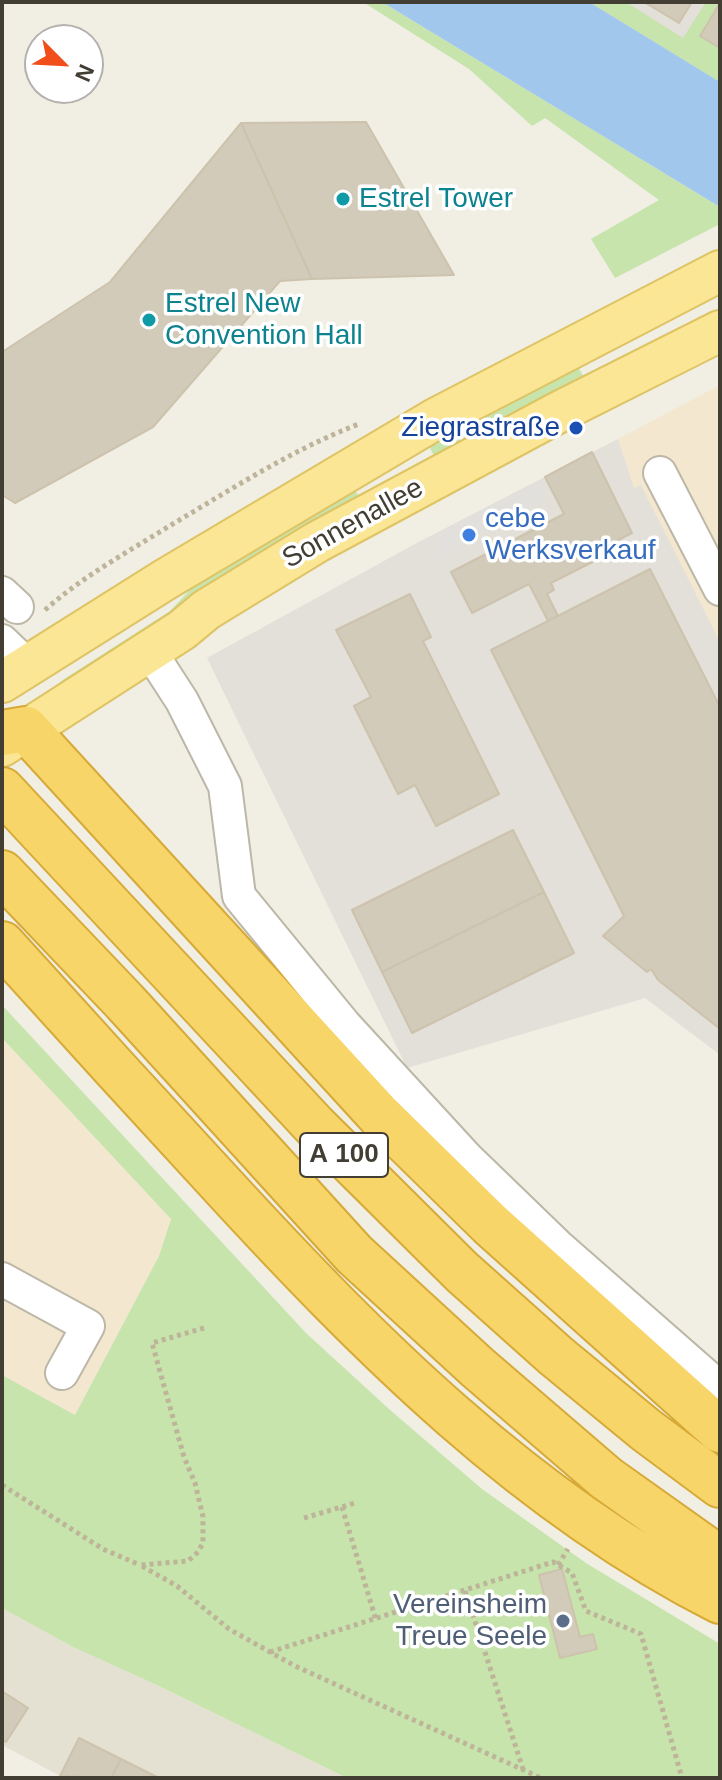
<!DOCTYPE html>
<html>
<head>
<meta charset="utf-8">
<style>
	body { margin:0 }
	#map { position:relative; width:722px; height:1780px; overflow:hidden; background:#f1eee4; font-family:Arial,sans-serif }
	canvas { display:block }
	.frame { position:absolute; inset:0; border:4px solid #433e34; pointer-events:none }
	.north { position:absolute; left:24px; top:24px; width:80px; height:80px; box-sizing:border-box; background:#fff; border:2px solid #b4b2ae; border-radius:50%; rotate:114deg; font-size:22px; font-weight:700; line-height:32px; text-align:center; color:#433e34 }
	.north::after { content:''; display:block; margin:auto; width:28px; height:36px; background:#f14e1b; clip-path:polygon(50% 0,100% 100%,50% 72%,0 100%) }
</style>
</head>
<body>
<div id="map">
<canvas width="722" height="1780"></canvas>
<div class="frame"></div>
<div class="north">N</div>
</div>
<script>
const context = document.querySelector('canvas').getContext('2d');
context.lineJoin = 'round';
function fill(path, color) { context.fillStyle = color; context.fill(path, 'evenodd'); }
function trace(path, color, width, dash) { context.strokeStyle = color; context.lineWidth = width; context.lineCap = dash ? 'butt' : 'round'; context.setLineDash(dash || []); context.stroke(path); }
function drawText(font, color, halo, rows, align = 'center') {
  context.font = font + ' Arial,sans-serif'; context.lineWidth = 7; context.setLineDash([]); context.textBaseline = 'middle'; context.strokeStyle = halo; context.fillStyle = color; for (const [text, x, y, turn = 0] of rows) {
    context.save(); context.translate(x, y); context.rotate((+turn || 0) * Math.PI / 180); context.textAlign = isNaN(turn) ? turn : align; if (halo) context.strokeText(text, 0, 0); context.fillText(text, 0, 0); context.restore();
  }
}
fill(new Path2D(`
	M 2,1608 L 73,1647 L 161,1687 L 347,1778 L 64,1778 L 2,1745 Z`), '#e5e1d2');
fill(new Path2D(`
	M 720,385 L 720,642 L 641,486 L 634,489 L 618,439 Z
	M 2,1038 L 171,1219 L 159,1256 L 75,1415 L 2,1375 Z`), '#f3e7cf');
fill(new Path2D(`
	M 589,2 L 720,2 L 720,82 L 674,54 Z
	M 618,439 L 634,488 L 641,485 L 720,642 L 720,1055 L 645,998 L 407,1068 L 207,658 L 415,544 Z`), '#e3dfd9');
fill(new Path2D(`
	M 363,2 L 382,2 L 720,207 L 720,224 L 615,278 L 591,239 L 659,200 L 545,118 L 532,126 L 469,69 Z
	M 589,2 L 626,2 L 683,38 L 706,2 L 720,2 L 700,36 L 720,48 L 720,82 Z
	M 577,365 L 585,379 L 438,455 L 433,454 L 429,446 L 430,442 Z
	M 354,490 L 358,494 L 355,498 L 215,579 L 204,587 L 184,610 L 65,688 L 61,681 L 170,611 L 200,579 Z
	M 2,1005 L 306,1333 L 389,1409 L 482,1489 L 586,1563 L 720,1644 L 720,1778 L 347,1778 L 161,1687 L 73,1647 L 2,1608 L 2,1375 L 75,1415 L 159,1256 L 171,1219 L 2,1038 Z`), '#c7e4ad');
fill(new Path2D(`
	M 544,478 L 542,501 L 437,555 L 439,533 Z`), '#e2e0dc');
fill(new Path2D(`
	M 382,2 L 589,2 L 720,82 L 720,207 Z`), '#a1c7ed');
const building = new Path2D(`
	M 644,2 L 692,2 L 679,23 Z
	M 720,3 L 720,48 L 700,36 Z
	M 366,122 L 454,275 L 312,279 L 241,123 Z
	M 241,123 L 312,279 L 280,281 L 153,427 L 15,503 L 2,495 L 2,352 L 110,282 Z
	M 592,452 L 632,533 L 610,544 L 614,551 L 551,583 L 554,590 L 547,594 L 558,616 L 548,621 L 529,584 L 472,613 L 451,572 L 564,514 L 545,477 Z
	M 650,569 L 720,707 L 720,1029 L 658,980 L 651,969 L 647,972 L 603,936 L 624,916 L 491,650 Z
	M 410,594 L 431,637 L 423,641 L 499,794 L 436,826 L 415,785 L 398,794 L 354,706 L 371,697 L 336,630 Z
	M 513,830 L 544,892 L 382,972 L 352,910 Z
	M 544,892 L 574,953 L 412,1033 L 382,972 Z
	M 562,1569 L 580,1637 L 593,1634 L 597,1649 L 560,1658 L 539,1575 Z
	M 2,1691 L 28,1708 L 6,1742 L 2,1740 Z
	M 79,1738 L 121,1759 L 111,1778 L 60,1776 Z
	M 121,1759 L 159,1778 L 111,1778 Z`);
fill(building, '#d2cbba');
trace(building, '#cdc3ad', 2);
const minor = new Path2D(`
	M 660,473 L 720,589
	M 2,593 L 17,607
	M 2,641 L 28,666
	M 149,650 L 182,701 L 225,786 L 239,896 L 344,1024 L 467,1158 L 558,1246 L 720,1388
	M 2,1279 L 88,1326 L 62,1373`);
const major = new Path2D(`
	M 2,682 L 166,579 L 437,418 L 720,271
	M 2,746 L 182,630 L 206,610 L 317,542 L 559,412 L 720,331`);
const highway = new Path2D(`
	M 2,733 L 26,729 L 379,1115 L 490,1224 L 720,1430
	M 2,790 L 314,1125 L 462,1272 L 556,1356 L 646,1430 L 720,1485
	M 2,873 L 125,1002 L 354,1254 L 477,1367 L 606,1478 L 720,1559
	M 2,944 C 75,1025 148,1105 222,1185 C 369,1345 525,1502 720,1601`);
trace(minor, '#bcb7a7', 36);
trace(major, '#dec465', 44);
trace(highway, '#d6aa38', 48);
trace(new Path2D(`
	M 45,610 C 83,576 128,552 171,525 C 232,489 293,449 359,424
	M 204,1328 L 152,1343 L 184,1457 L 195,1483 L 203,1517 L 203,1543 L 198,1552 L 188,1561 L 140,1565 L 177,1586 L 229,1629 L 295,1666 L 541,1778
	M 2,1485 L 103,1549 L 140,1565
	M 342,1507 L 376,1620
	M 304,1518 L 355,1503
	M 558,1565 L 568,1549
	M 465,1591 L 523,1769
	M 270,1652 L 553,1562 L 572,1573 L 586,1611 L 641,1634 L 682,1778`), '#bdb499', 5, [4, 4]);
trace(minor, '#fff', 32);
trace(major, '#fae694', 40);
trace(highway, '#f8d568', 44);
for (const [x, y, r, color] of [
	[343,199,8,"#0f9aa8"],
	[149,320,8,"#0f9aa8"],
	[576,428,8,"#1a4fb4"],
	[469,535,8,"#3f7fe0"],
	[563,1621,8,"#5c6f8a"]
]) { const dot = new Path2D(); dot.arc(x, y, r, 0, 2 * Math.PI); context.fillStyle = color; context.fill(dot); trace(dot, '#fff', 3); }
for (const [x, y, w] of [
	[344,1155,88]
]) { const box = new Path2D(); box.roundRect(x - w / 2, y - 22, w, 44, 6); context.fillStyle = '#fff'; context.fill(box); trace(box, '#433e34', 2); }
drawText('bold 26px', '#433e34', null, [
	["A 100",344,1155]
]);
drawText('28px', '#0d838f', '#fff', [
	["Estrel Tower",359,199],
	["Estrel New",165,304],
	["Convention Hall",165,336]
], 'left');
drawText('28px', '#164399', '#fff', [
	["Ziegrastraße",560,428]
], 'right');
drawText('28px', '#366cbe', '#fff', [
	["cebe",485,519],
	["Werksverkauf",485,551]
], 'left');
drawText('28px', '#433e34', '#fff', [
	["Sonnenallee",353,524,-29]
]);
drawText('28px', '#4e5e75', '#fff', [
	["Vereinsheim",547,1605],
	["Treue Seele",547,1637]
], 'right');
</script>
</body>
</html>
